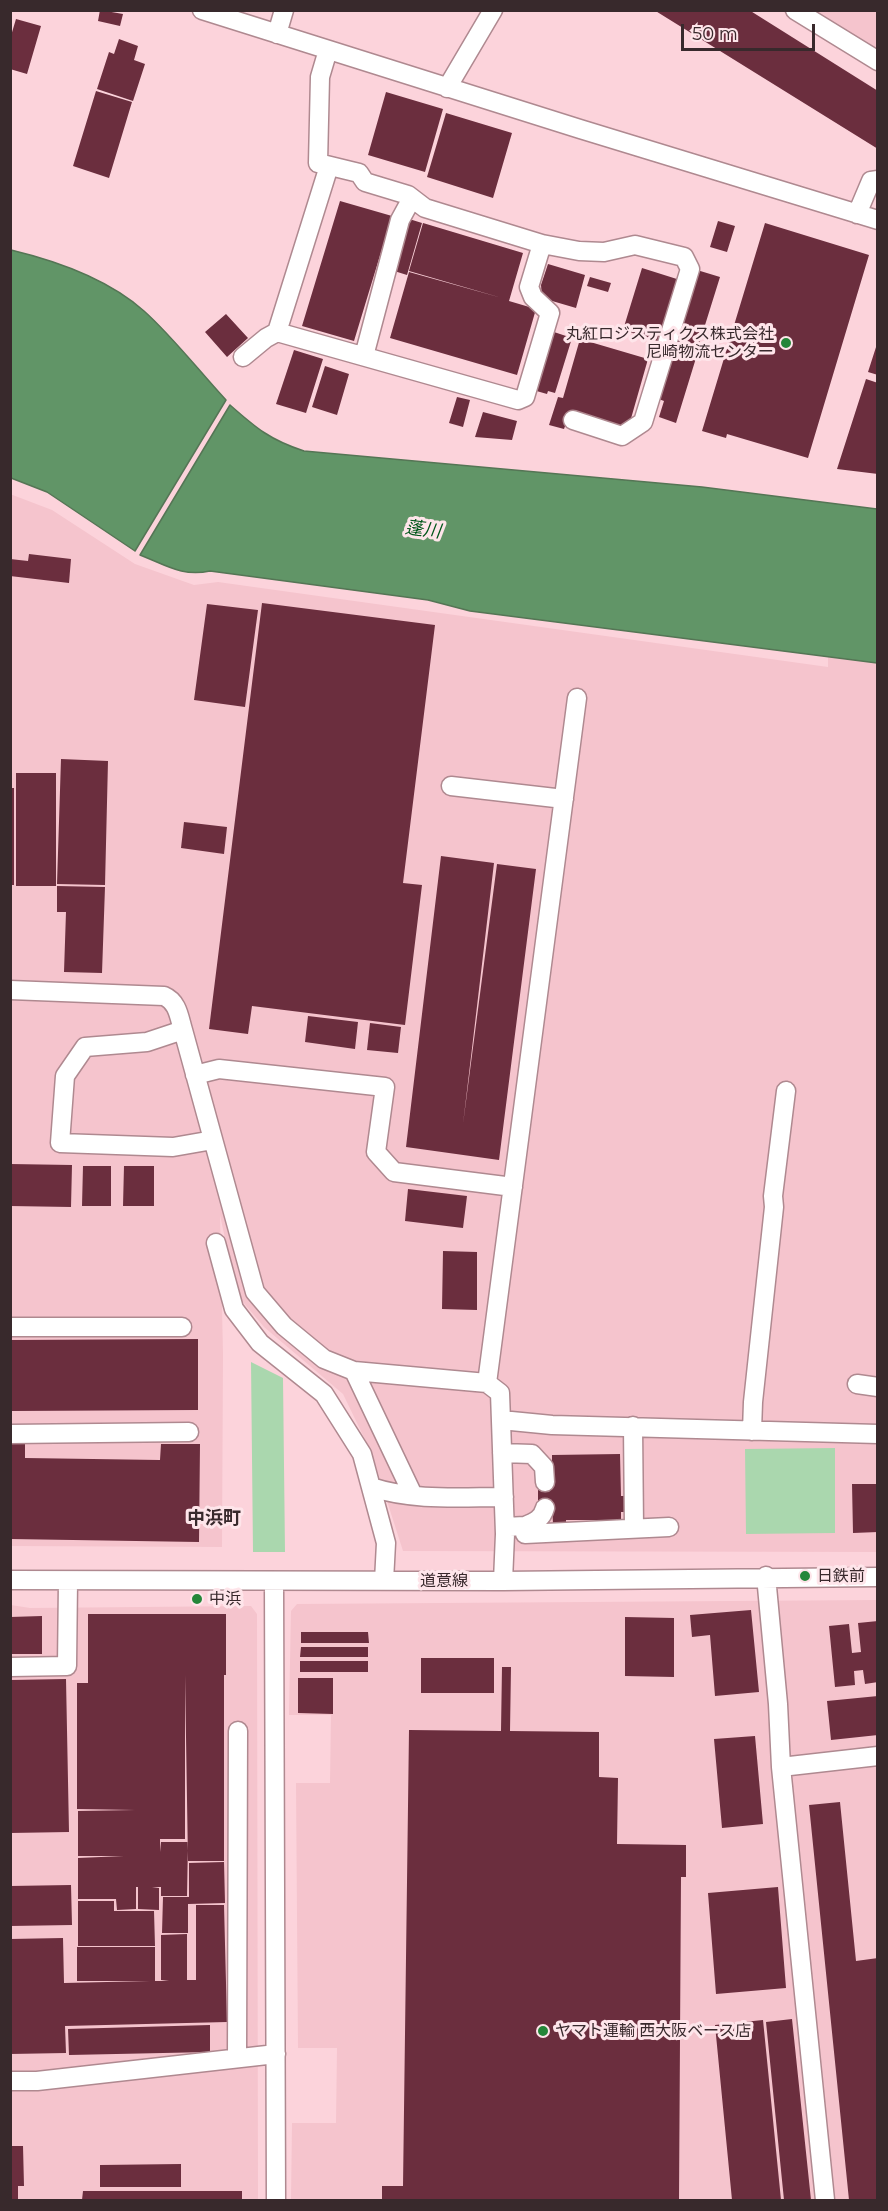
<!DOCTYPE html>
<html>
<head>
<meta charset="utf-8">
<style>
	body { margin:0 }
	#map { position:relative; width:888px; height:2211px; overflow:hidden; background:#fcd3db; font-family:Montserrat,sans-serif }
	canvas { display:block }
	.frame { position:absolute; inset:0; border:12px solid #38292c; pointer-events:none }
	.scale { position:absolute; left:681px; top:24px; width:134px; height:27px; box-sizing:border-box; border:3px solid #38292c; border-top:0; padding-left:8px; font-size:18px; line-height:21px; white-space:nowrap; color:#38292c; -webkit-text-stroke:4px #fee5ea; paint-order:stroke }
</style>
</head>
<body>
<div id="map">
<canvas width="888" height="2211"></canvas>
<div class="frame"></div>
<div class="scale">50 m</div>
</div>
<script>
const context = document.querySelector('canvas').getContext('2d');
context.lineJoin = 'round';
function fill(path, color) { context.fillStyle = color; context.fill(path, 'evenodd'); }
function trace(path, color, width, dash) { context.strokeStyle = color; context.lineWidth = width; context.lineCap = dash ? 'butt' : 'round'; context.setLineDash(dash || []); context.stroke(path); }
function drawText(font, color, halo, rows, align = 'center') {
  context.font = font + ' Montserrat,"Noto Sans JP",sans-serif'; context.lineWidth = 6; context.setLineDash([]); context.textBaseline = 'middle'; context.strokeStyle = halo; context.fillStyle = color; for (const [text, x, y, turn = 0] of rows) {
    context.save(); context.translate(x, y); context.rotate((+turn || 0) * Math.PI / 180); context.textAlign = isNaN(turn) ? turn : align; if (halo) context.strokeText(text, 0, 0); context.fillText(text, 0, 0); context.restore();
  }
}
fill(new Path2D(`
	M 815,11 L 877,11 L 877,50 Z
	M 10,494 L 52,510 L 135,564 L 194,585 L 218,582 L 828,667 L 828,657 L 877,663 L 877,1552 L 403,1551 L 372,1454 L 343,1394 L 264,1327 L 237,1295 L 220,1215 L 223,1354 L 222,1547 L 11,1546 Z
	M 877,1600 L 877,2200 L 291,2200 L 292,2123 L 336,2123 L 337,2048 L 298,2048 L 296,1783 L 330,1783 L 331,1715 L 289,1715 L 291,1611 L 297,1604 Z
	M 11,1605 L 30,1608 L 251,1606 L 257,1614 L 258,2200 L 11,2200 Z`), '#f5c4cd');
fill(new Path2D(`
	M 251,1362 L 283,1378 L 285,1552 L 253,1552 Z
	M 835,1448 L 835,1533 L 746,1534 L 745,1449 Z`), '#aad7ae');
const water = new Path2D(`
	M 11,250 C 57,261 108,279 144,311 C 172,336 200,372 226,400 L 135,551 L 47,492 L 11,478 Z
	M 230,405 C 256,428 270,440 304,451 L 702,487 L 877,509 L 877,663 L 470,611 L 428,600 L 210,571 C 182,577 166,565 140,555 Z`);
fill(water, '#619567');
trace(water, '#557555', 1.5);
fill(new Path2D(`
	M 100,10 L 123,14 L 120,26 L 98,21 Z
	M 654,10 L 749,10 L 878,91 L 878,149 Z
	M 16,19 L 41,26 L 27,74 L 10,69 L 10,39 Z
	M 119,39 L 138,46 L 134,60 L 145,64 L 133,101 L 97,89 L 109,52 L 114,54 Z
	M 96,91 L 132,102 L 109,178 L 73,166 Z
	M 386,92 L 443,109 L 425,172 L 368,155 Z
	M 446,113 L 512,133 L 493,198 L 427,177 Z
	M 340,201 L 392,216 L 354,341 L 302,326 Z
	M 406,218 L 422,223 L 407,275 L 391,270 Z
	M 718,221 L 735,226 L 727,252 L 710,247 Z
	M 423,223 L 523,253 L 509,301 L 536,309 L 517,375 L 390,338 L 409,272 L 502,298 L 409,271 Z
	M 765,223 L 869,255 L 808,458 L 727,434 L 726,438 L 702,431 Z
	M 548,264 L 585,275 L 576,308 L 542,298 L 541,285 Z
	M 642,268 L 680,280 L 661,342 L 623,330 Z
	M 697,270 L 720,277 L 696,354 L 673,347 Z
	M 590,277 L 611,283 L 608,292 L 587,286 Z
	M 226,314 L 248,338 L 227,357 L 205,332 Z
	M 551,331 L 572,338 L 555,393 L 548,391 L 547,394 L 533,390 Z
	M 580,339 L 648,359 L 628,429 L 570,412 L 564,429 L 549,425 L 558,397 L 563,398 Z
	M 877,344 L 878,344 L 878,375 L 868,372 Z
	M 294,350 L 323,359 L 306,413 L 276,404 Z
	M 670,350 L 696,358 L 676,423 L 659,417 L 664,401 L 656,398 Z
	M 325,366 L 349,374 L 337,415 L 312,407 Z
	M 866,379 L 878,383 L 878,474 L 837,469 Z
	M 457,397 L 470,400 L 463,427 L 449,423 Z
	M 483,412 L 517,421 L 512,440 L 475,437 Z
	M 29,554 L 71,559 L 69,583 L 10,576 L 10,559 L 28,561 Z
	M 262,603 L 435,625 L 403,883 L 422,885 L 405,1025 L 252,1006 L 248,1034 L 209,1029 Z
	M 207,604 L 258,610 L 245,707 L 194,700 Z
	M 61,759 L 108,761 L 105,885 L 57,884 Z
	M 16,773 L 56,773 L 56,886 L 16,886 Z
	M 10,788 L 14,788 L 14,885 L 10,885 Z
	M 184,822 L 227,827 L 224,854 L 181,848 Z
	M 441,856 L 494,863 L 463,1124 L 497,864 L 536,869 L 499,1160 L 406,1147 Z
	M 57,886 L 105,887 L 102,973 L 64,972 L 66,912 L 57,912 Z
	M 308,1016 L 358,1022 L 355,1049 L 305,1042 Z
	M 370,1023 L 401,1027 L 398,1053 L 367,1050 Z
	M 10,1164 L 72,1165 L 71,1207 L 10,1206 Z
	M 83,1166 L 111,1166 L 111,1206 L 82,1206 Z
	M 124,1166 L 154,1166 L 154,1206 L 123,1206 Z
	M 408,1189 L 467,1196 L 463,1228 L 405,1221 Z
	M 443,1251 L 477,1252 L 477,1310 L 442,1309 Z
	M 198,1339 L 198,1410 L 12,1411 L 11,1340 Z
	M 10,1441 L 25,1441 L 25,1458 L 160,1460 L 161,1444 L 200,1444 L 199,1542 L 10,1539 Z
	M 620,1454 L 621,1496 L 629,1496 L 629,1512 L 621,1512 L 621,1520 L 566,1520 L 566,1524 L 553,1524 L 552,1504 L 538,1504 L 538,1486 L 552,1485 L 552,1455 Z
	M 852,1484 L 878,1484 L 878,1532 L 853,1533 Z
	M 751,1610 L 759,1692 L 715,1696 L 710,1635 L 692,1637 L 690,1615 Z
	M 88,1614 L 226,1614 L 226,1675 L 224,1675 L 224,1861 L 188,1861 L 185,1675 L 185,1839 L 160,1839 L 160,1852 L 161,1842 L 188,1842 L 187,1896 L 161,1896 L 161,1887 L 152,1887 L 159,1888 L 159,1910 L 138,1909 L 138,1887 L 136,1887 L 136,1909 L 117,1910 L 116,1899 L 78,1899 L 78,1858 L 124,1856 L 78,1856 L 78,1811 L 135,1810 L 77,1809 L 77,1683 L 88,1683 Z
	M 42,1616 L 42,1654 L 10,1654 L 10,1617 Z
	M 625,1617 L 674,1618 L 674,1677 L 625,1676 Z
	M 878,1621 L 878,1682 L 865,1684 L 863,1670 L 854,1671 L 855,1685 L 835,1687 L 829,1626 L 849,1624 L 852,1653 L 861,1652 L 858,1623 Z
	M 301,1632 L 368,1632 L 369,1643 L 301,1643 Z
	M 301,1647 L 368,1647 L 368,1657 L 300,1657 Z
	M 421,1658 L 494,1658 L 494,1693 L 421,1693 Z
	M 300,1661 L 368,1661 L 368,1672 L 300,1672 Z
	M 502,1667 L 511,1667 L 510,1731 L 599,1732 L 599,1777 L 618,1778 L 617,1844 L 686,1845 L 686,1877 L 681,1877 L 679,2200 L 382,2200 L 382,2186 L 403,2186 L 409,1730 L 501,1731 Z
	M 298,1678 L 333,1678 L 333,1714 L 298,1713 Z
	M 66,1679 L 69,1832 L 10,1833 L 10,1680 Z
	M 878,1696 L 878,1735 L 831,1740 L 827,1701 Z
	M 755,1736 L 763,1824 L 722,1828 L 714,1739 Z
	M 840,1802 L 856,1961 L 878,1958 L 878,2200 L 849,2200 L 809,1805 Z
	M 224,1862 L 225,1903 L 188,1904 L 188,1933 L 162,1933 L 163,1897 L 189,1897 L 189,1863 Z
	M 71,1885 L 72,1925 L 10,1926 L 10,1886 Z
	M 778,1887 L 786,1988 L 716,1994 L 708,1893 Z
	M 78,1901 L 114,1901 L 114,1911 L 154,1911 L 155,1946 L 78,1946 Z
	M 196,1905 L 224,1905 L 227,2022 L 65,2026 L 66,2053 L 10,2054 L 10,1939 L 63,1938 L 64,1983 L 150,1981 L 77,1981 L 77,1947 L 155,1947 L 155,1981 L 169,1981 L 161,1980 L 161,1935 L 187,1934 L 187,1980 L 196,1980 Z
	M 792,2019 L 811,2200 L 784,2200 L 766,2022 Z
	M 763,2020 L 781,2200 L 732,2200 L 715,2025 Z
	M 210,2025 L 210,2052 L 69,2055 L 68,2029 Z
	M 10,2146 L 23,2146 L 24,2186 L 18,2186 L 18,2200 L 10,2200 Z
	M 181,2164 L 181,2187 L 100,2187 L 100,2165 Z
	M 83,2191 L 242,2191 L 242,2200 L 82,2200 Z`), '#6b2e3e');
const minor = new Path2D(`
	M 202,10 L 580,129 L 878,220
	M 795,10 L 878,61
	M 277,34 L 284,10
	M 328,50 L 320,77 L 318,163 L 359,173 L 365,182 L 408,195 L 425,208 L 542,244 L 579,251 L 604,252 L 635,245 L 684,257 L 690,269 L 643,422 L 622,436 L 573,420
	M 447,88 L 493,10
	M 857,214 L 871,181 L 878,180
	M 277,332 L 518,400 L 525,397 L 550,313 L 533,297 L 529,287 L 542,244
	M 364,356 L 400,220 L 412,198
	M 243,357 L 266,338 L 277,332 L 329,166
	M 451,786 L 564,799
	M 10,990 L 164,996 C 178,1002 179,1017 183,1030 L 255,1292 L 284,1326 L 324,1359 L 354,1371 L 487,1383 L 500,1393 L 505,1534 L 503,1581
	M 183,1030 L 147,1042 L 85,1047 L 65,1076 L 60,1143 L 173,1147 L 213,1140
	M 195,1075 L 219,1069 L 385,1087 L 376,1152 L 394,1172 L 513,1187
	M 216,1243 L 234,1309 L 260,1343 L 324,1394 L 362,1454 L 386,1543 L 384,1581
	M 10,1327 L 182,1327
	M 354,1371 L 413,1495
	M 487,1383 L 577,698
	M 857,1384 L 878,1387
	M 501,1420 L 552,1425 L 878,1434
	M 633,1426 L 634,1528
	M 752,1431 L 753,1402 L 774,1207 L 773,1196 L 786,1091
	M 10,1434 L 189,1432
	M 502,1453 L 532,1454 L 544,1467 L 545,1482
	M 371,1487 C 413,1501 460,1497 504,1497
	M 525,1526 C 535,1522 542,1519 545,1508
	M 505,1527 L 525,1526 L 525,1534 L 669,1527
	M 766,1576 L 778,1704 L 781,1767 L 825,2200
	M 10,1580 L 503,1581 L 878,1577
	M 274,1581 L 276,2200
	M 10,1667 L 67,1666 L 68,1581
	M 781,1767 L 878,1756
	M 237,2058 L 238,1731
	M 10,2081 L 37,2081 L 276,2054`);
trace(minor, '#af8990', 21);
trace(minor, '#fff', 18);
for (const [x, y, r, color] of [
	[786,343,6,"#248639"],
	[805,1576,6,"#248639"],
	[197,1599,6,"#248639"],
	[543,2031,6,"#248639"]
]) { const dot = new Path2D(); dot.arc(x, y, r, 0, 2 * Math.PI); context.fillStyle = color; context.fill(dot); trace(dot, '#fee5ea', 2); }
drawText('16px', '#38292c', '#fee5ea', [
	["丸紅ロジスティクス株式会社",774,334,"right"],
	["尼崎物流センター",774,352,"right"],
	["日鉄前",817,1576],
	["中浜",209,1599],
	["ヤマト運輸 西大阪ベース店",555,2031]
], 'left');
drawText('16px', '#38292c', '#fee5ea', [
	["道意線",444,1581]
]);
drawText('italic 18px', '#00561a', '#fee5ea', [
	["蓬川",423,530,7]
]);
drawText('bold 18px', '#38292c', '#fee5ea', [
	["中浜町",214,1519]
]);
</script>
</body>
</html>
